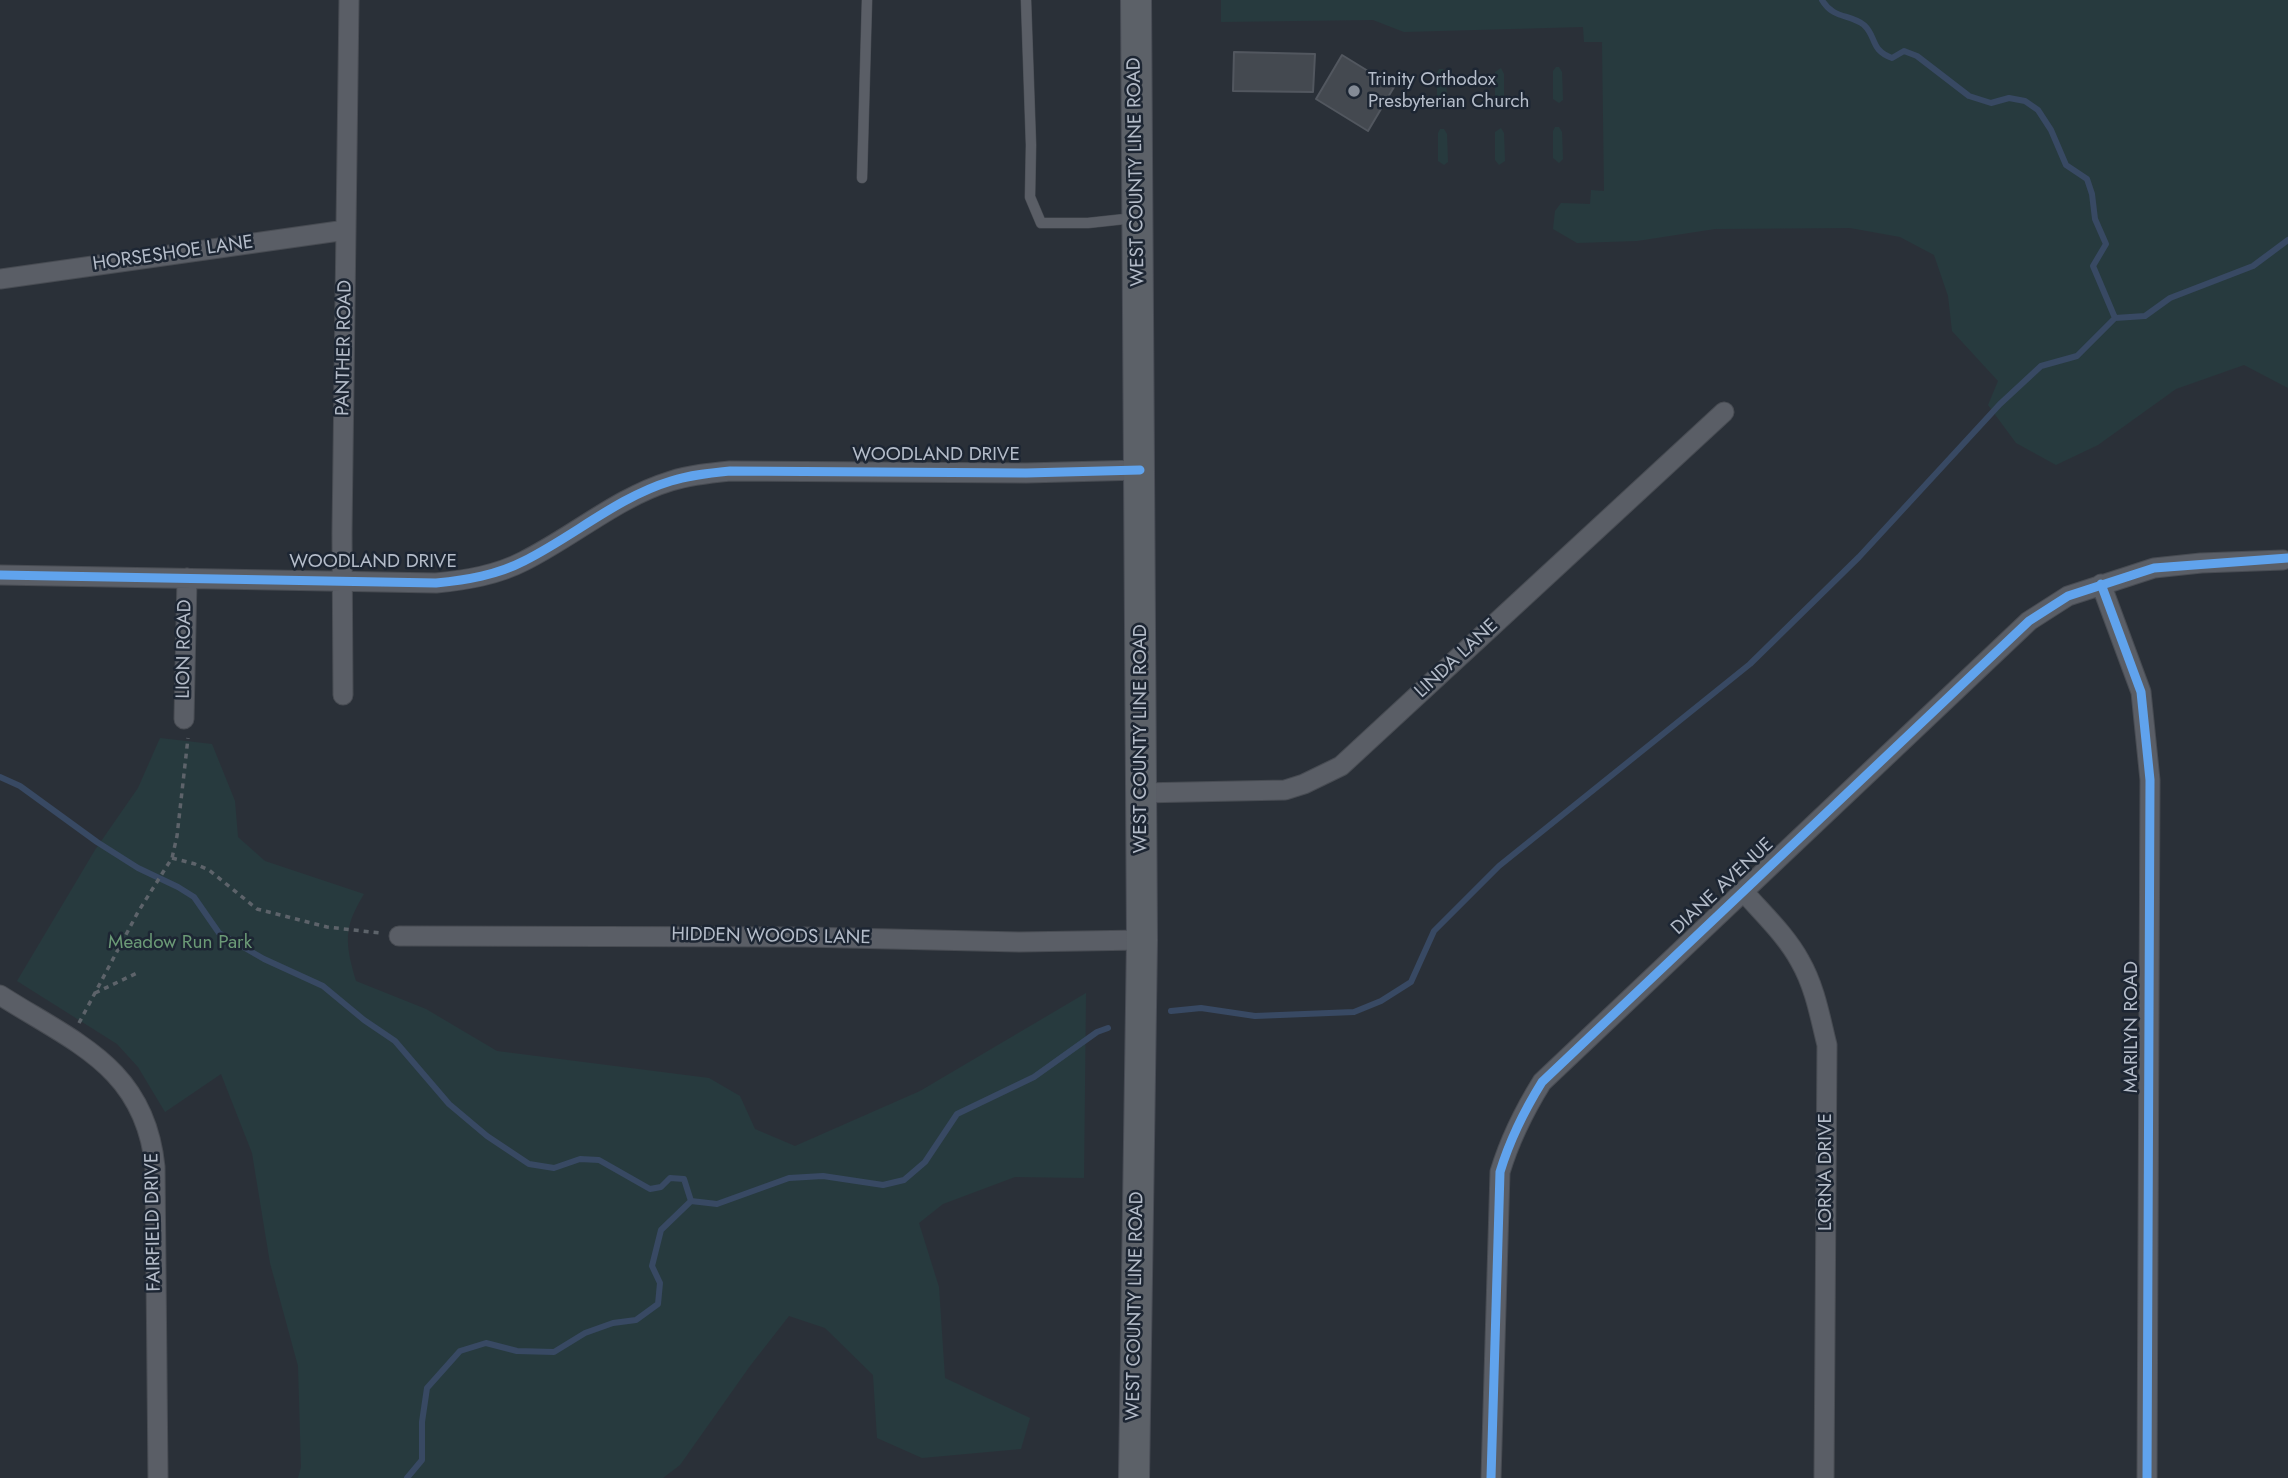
<!DOCTYPE html>
<html>
<head>
<meta charset="utf-8">
<style>
	body { margin:0 }
	canvas { display:block; background:#2a3038 }
</style>
</head>
<body>
<canvas width="2288" height="1478"></canvas>
<script>
const context = document.querySelector('canvas').getContext('2d');
context.lineJoin = 'round';
function fill(path, color) { context.fillStyle = color; context.fill(path, 'evenodd'); }
function trace(path, color, width, dash) { context.strokeStyle = color; context.lineWidth = width; context.lineCap = dash ? 'butt' : 'round'; context.setLineDash(dash || []); context.stroke(path); }
function drawText(font, color, halo, rows, align = 'center') {
  context.font = font + ' Jost,sans-serif'; context.lineWidth = 5; context.setLineDash([]); context.textBaseline = 'middle'; context.strokeStyle = halo; context.fillStyle = color; for (const [text, x, y, turn = 0] of rows) {
    context.save(); context.translate(x, y); context.rotate((+turn || 0) * Math.PI / 180); context.textAlign = isNaN(turn) ? turn : align; if (halo) context.strokeText(text, 0, 0); context.fillText(text, 0, 0); context.restore();
  }
}
fill(new Path2D(`
	M 1221,0 L 2288,0 L 2288,388 L 2244,365 L 2176,389 L 2098,445 L 2056,465 L 2016,443 L 1988,405 L 1998,381 L 1952,331 L 1948,296 L 1934,255 L 1900,237 L 1850,228 L 1715,229 L 1637,241 L 1577,243 L 1553,229 L 1555,211 L 1561,203 L 1590,204 L 1591,190 L 1604,191 L 1602,42 L 1584,42 L 1583,27 L 1404,32 L 1373,20 L 1221,22 Z
	M 1556,67 L 1559,67 L 1562,72 L 1563,100 L 1559,103 L 1553,99 L 1553,71 Z
	M 1501,68 L 1504,74 L 1504,101 L 1498,105 L 1495,100 L 1495,72 Z
	M 1439,69 L 1443,69 L 1446,74 L 1447,102 L 1443,105 L 1437,101 L 1437,73 Z
	M 1555,127 L 1559,127 L 1562,132 L 1563,159 L 1559,163 L 1553,158 L 1553,131 Z
	M 1501,128 L 1504,133 L 1505,161 L 1499,165 L 1495,160 L 1495,132 Z
	M 1440,129 L 1444,129 L 1447,134 L 1448,162 L 1444,165 L 1438,161 L 1438,133 Z
	M 160,738 L 212,744 L 235,801 L 238,837 L 265,861 L 364,894 C 343,928 345,943 356,981 L 426,1009 L 497,1051 L 709,1078 L 740,1096 L 755,1129 L 795,1146 L 920,1091 L 1086,993 L 1084,1178 L 1015,1177 L 943,1204 L 919,1223 L 939,1287 L 945,1378 L 1030,1418 L 1021,1449 L 922,1458 L 877,1438 L 873,1375 L 825,1328 L 789,1316 L 750,1366 L 680,1465 L 663,1478 L 298,1478 L 301,1467 L 298,1366 L 270,1263 L 252,1153 L 221,1074 L 165,1112 L 138,1067 L 117,1044 L 17,981 L 95,850 L 138,788 Z`), '#273a3e');
trace(new Path2D(`
	M 1822,0 C 1833,19 1850,14 1864,25 C 1877,37 1870,50 1892,58 L 1904,51 L 1917,56 L 1969,96 L 1991,103 L 2009,98 L 2025,101 L 2038,110 L 2051,130 L 2066,165 L 2087,179 L 2092,194 L 2095,219 L 2106,244 L 2093,266 L 2115,318
	M 0,777 L 20,786 L 97,842 L 138,868 L 178,887 L 194,897 L 219,933 L 264,959 L 323,986 L 364,1020 L 395,1041 L 449,1104 L 487,1136 L 529,1164 L 554,1168 L 580,1159 L 599,1160 L 650,1189 L 661,1187 L 670,1178 L 684,1179 L 691,1201
	M 1171,1011 L 1201,1008 L 1255,1016 L 1354,1012 L 1381,1001 L 1411,982 L 1434,931 L 1499,866 L 1750,664 L 1859,557 L 2000,404 L 2041,366 L 2077,356 L 2115,318 L 2145,316 L 2170,298 L 2253,266 L 2288,240
	M 407,1478 L 422,1460 L 422,1422 L 427,1388 L 460,1351 L 486,1343 L 517,1351 L 554,1352 L 585,1333 L 613,1323 L 636,1320 L 658,1304 L 660,1283 L 652,1266 L 661,1230 L 691,1201 L 717,1204 L 789,1178 L 823,1176 L 883,1185 L 904,1180 L 925,1162 L 957,1114 L 1034,1077 L 1097,1032 L 1108,1028`), '#384963', 6);
const building = new Path2D(`
	M 1234,52 L 1315,54 L 1313,92 L 1233,91 Z
	M 1342,55 L 1394,87 L 1368,131 L 1316,99 Z`);
fill(building, '#444950');
trace(building, '#52575f', 2);
const service = new Path2D(`
	M 1026,0 L 1031,145 L 1030,197 L 1041,223 L 1088,223 L 1134,218
	M 862,178 L 867,0`);
const minor = new Path2D(`
	M 0,279 L 346,230
	M 0,575 L 436,583 C 467,580 497,575 524,561 C 574,536 618,497 671,481 C 690,475 710,473 730,471 L 1026,473 L 1140,470
	M 2101,584 L 2141,692 L 2150,780 L 2147,1478
	M 343,695 L 342,533 L 349,0
	M 184,719 L 187,578
	M 1140,793 L 1285,790 L 1304,784 L 1341,766 L 1724,412
	M 1744,892 C 1763,914 1786,935 1800,961 C 1815,987 1820,1017 1827,1045 L 1824,1478
	M 399,936 L 805,937 L 1019,942 L 1142,940
	M 0,995 C 75,1043 145,1067 155,1167 L 158,1478
	M 1491,1478 L 1500,1172 C 1510,1139 1524,1111 1542,1082 L 2029,621 L 2068,596 L 2154,568 L 2201,563 L 2283,560`);
const primary = new Path2D(`
	M 1134,1478 L 1142,940 L 1136,0`);
trace(service, '#484c53', 11);
trace(minor, '#484c53', 21);
trace(primary, '#484c55', 32);
trace(new Path2D(`
	M 172,858 L 195,864 L 209,870 L 257,909 L 327,927 L 380,933
	M 95,993 L 137,973
	M 79,1023 L 138,912 L 172,858 L 177,836 L 188,738`), '#5d636a', 3.5, [5, 5]);
trace(service, '#5a5e66', 10);
trace(minor, '#5a5e66', 19);
trace(primary, '#5c6168', 30);
trace(new Path2D(`
	M 0,575 L 436,583 C 467,580 497,575 524,561 C 574,536 618,497 671,481 C 690,475 710,473 730,471 L 1026,473 L 1140,470
	M 2101,584 L 2141,692 L 2150,780 L 2147,1478
	M 1491,1478 L 1500,1172 C 1510,1139 1524,1111 1542,1082 L 2029,621 L 2068,596 L 2154,568 L 2288,558`), '#60a3ed', 9);
for (const [x, y, r, color] of [
	[1354,91,7,"#848b96"]
]) { const dot = new Path2D(); dot.arc(x, y, r, 0, 2 * Math.PI); context.fillStyle = color; context.fill(dot); trace(dot, '#1d2633', 2.5); }
drawText('19px', '#b4bcc9', '#1d2633', [
	["Trinity Orthodox",1368,80],
	["Presbyterian Church",1368,102]
], 'left');
drawText('19px', '#b4bcc9', '#1d2633', [
	["WEST COUNTY LINE ROAD",1137,172,-91],
	["HORSESHOE LANE",173,254,-8],
	["PANTHER ROAD",345,348,-89],
	["WOODLAND DRIVE",936,455],
	["WOODLAND DRIVE",373,562],
	["LION ROAD",185,649,-89],
	["LINDA LANE",1457,659,-43],
	["WEST COUNTY LINE ROAD",1141,739,-90],
	["DIANE AVENUE",1723,887,-43],
	["HIDDEN WOODS LANE",771,937,1],
	["MARILYN ROAD",2132,1027,-90],
	["LORNA DRIVE",1826,1172,-90],
	["FAIRFIELD DRIVE",154,1222,-91],
	["WEST COUNTY LINE ROAD",1136,1306,-89]
]);
drawText('19px', '#6b9a76', '#1d2633', [
	["Meadow Run Park",180,943]
]);
</script>
</body>
</html>
